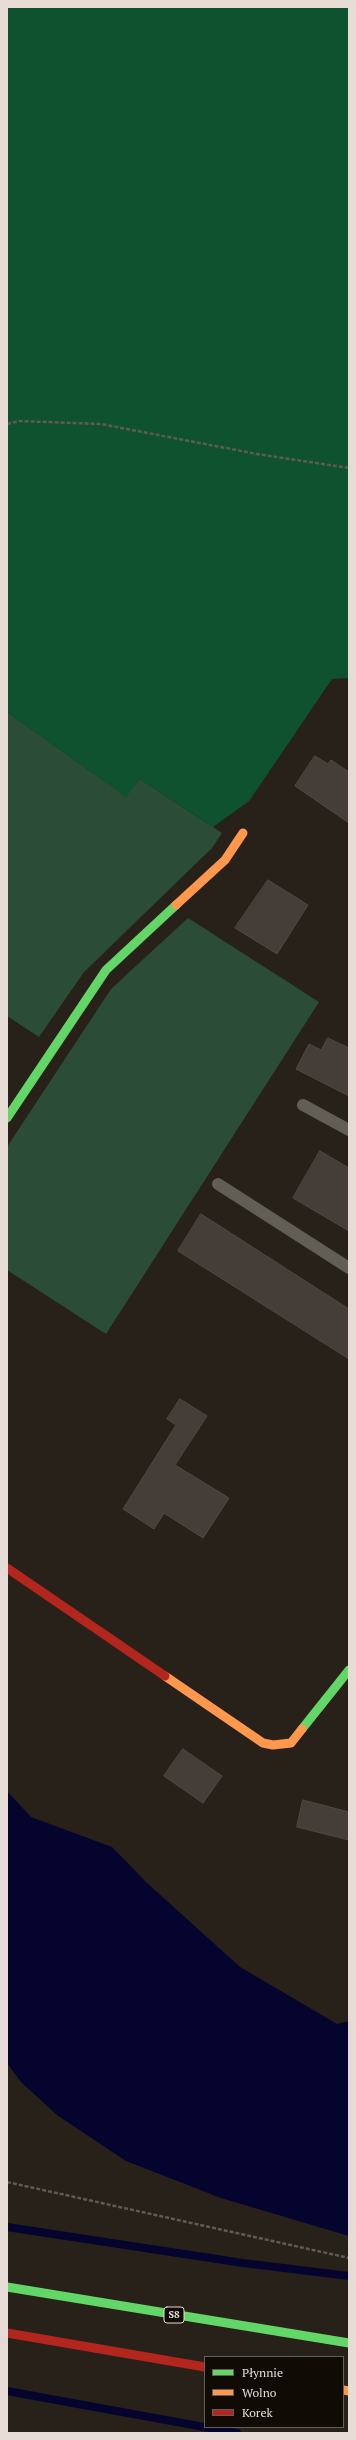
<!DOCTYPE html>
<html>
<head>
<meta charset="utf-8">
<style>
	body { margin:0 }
	#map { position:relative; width:356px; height:2440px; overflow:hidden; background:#28211a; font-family:"PT Serif",serif }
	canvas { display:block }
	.frame { position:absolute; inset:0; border:8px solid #e6dcd5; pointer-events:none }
	.legend { position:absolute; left:204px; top:2356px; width:140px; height:72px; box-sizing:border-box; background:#110b06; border:1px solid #665f59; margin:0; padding:5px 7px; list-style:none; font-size:12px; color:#e6dcd5 }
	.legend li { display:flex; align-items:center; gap:8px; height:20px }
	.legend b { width:20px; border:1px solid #665f59 }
</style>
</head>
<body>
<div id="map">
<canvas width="356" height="2440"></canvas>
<div class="frame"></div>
<ul class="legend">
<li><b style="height:5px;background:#63d668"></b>Płynnie</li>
<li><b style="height:5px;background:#ff974d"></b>Wolno</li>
<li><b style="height:5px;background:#b3261e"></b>Korek</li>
</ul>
</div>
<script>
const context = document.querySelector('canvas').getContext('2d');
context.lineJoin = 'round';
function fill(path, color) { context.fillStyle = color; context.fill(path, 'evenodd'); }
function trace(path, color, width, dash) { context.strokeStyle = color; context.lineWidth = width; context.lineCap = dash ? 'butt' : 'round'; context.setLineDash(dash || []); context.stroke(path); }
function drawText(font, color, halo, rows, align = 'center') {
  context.font = font + ' "PT Serif",serif'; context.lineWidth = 3.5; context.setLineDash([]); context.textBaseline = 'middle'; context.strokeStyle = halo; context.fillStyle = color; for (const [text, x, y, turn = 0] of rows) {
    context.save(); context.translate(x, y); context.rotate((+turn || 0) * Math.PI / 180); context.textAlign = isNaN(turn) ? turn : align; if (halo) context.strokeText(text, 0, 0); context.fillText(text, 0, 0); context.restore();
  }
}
fill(new Path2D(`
	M 7,712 L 125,796 L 140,779 L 222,833 L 212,848 L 84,972 L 39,1037 L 7,1016 Z
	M 188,918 L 319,1002 L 106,1334 L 7,1270 L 7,1147 L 111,989 Z`), '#2b4d37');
fill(new Path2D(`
	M 7,7 L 349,7 L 349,678 L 332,679 L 249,801 L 213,827 L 140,779 L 126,797 L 7,712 Z`), '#0f5230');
fill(new Path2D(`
	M 7,1791 L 31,1817 L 112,1847 L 146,1882 L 240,1967 L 337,2024 L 349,2021 L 349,2236 L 221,2198 L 126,2161 L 57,2115 L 21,2082 L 7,2063 Z`), '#04042e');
trace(new Path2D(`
	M 7,2227 L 243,2263 L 349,2276
	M 7,2391 L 237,2433`), '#04042e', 8);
const building = new Path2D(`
	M 315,756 L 328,764 L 331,760 L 349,772 L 349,823 L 295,786 Z
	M 268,880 L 308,905 L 277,954 L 235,928 Z
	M 328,1038 L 349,1048 L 349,1096 L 296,1069 L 309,1044 L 321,1050 Z
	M 320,1151 L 349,1168 L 349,1231 L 293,1198 Z
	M 201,1214 L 349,1309 L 349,1359 L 178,1251 Z
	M 180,1399 L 207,1416 L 175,1465 L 229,1498 L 203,1538 L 164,1513 L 154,1529 L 123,1509 L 176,1425 L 167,1419 Z
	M 183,1749 L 222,1776 L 203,1803 L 164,1776 Z
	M 303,1800 L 349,1812 L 349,1840 L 297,1827 Z`);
fill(building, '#443d38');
trace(building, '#4f4844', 1);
trace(new Path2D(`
	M 7,424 L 19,421 L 101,424 L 257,454 L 349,468
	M 7,2182 L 349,2258`), '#5f5a53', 2.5, [4, 2]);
trace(new Path2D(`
	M 303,1105 L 349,1130
	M 218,1184 L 349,1268`), '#625d55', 12);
trace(new Path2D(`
	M 7,1118 L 106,970 L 176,905
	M 302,1729 L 349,1670
	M 7,2287 L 349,2343`), '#63d668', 9);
trace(new Path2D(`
	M 176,905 L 225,860 L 243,833
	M 165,1676 L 263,1743 L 273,1745 L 291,1743 L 302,1729
	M 343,2390 L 349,2391`), '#ff974d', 9);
trace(new Path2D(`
	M 7,1568 L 165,1676
	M 7,2333 L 205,2367`), '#b3261e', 9);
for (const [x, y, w] of [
	[174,2315,20]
]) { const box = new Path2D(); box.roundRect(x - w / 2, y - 8, w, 16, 3); context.fillStyle = '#110b06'; context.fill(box); trace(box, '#e6dcd5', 1); }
drawText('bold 10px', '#e6dcd5', null, [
	["S8",174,2315]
]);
</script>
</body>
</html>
